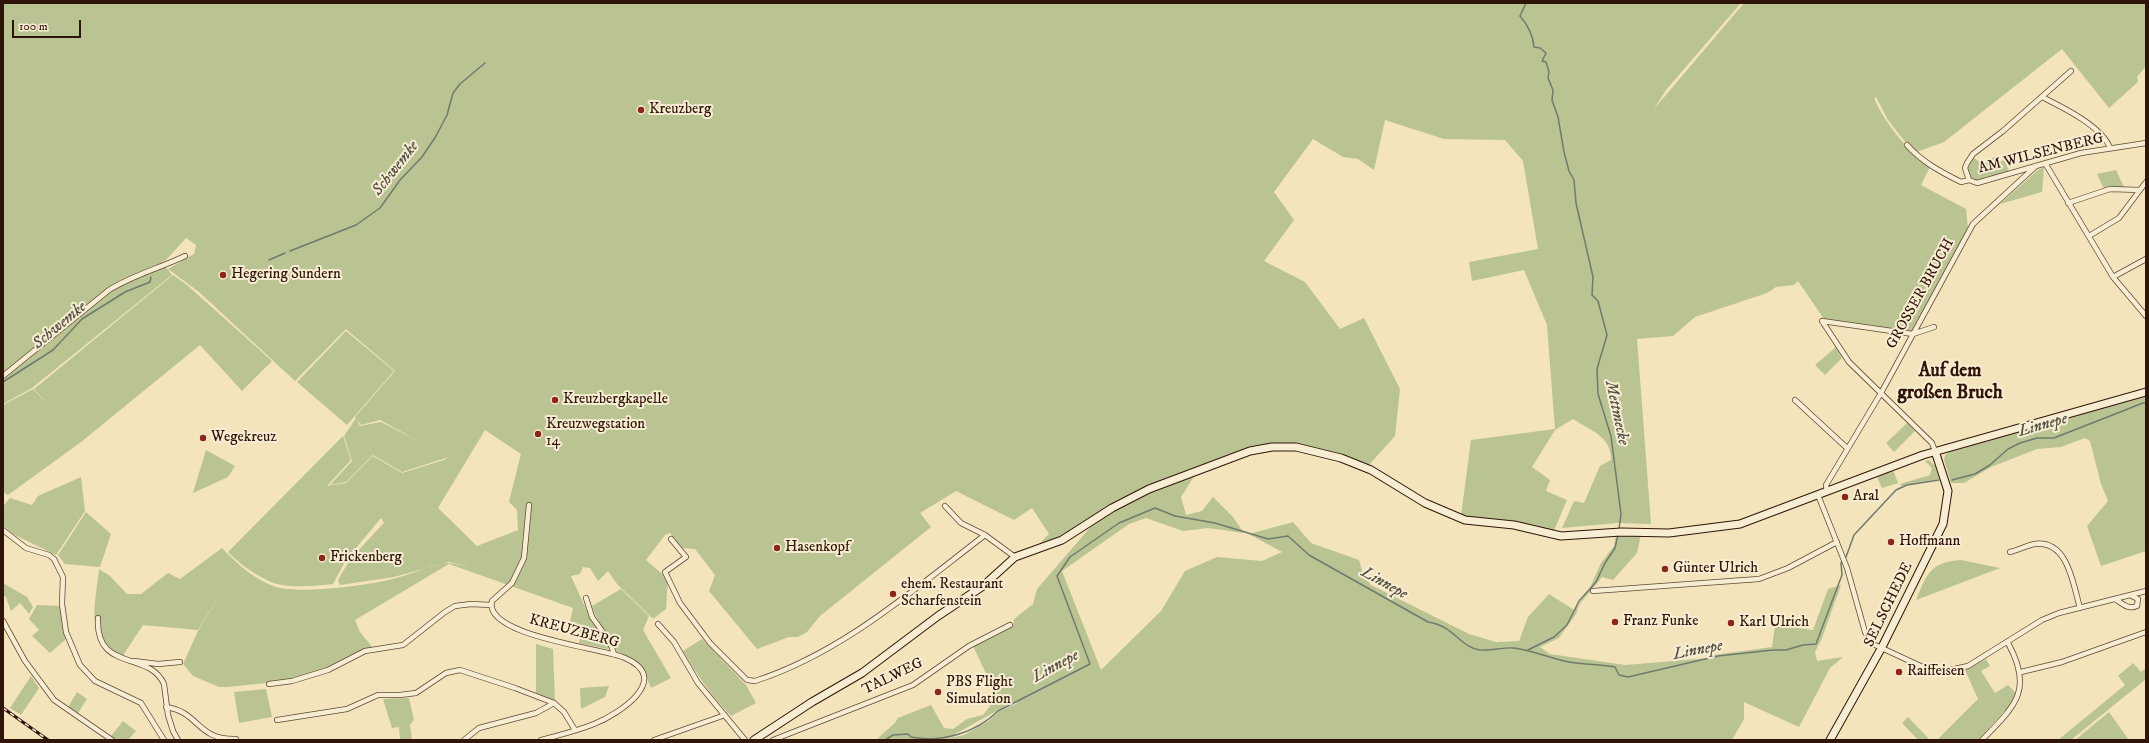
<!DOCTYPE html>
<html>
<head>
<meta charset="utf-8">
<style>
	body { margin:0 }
	#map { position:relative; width:2149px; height:743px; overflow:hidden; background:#f3e4bc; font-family:"IM FELL DW Pica",serif }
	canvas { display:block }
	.frame { position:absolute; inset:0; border:4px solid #301408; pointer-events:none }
	.scale { position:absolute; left:12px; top:20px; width:69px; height:18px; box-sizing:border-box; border:2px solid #301408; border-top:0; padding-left:5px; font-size:12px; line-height:14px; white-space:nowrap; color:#301408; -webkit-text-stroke:3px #f7edd3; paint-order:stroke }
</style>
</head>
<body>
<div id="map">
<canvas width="2149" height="743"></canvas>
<div class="frame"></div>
<div class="scale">100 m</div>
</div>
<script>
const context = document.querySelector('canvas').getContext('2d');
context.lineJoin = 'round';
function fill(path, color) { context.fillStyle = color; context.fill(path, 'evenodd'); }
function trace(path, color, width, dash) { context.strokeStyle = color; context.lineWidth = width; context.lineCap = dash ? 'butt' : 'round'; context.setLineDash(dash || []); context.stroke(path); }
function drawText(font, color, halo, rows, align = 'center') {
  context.font = font + ' "IM FELL DW Pica",serif'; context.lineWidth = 4; context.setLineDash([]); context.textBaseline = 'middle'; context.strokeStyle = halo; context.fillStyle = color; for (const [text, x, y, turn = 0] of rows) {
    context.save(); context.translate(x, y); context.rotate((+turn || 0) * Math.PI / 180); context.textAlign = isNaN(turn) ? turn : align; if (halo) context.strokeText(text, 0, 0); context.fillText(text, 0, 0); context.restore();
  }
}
fill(new Path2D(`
	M 3,3 L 1741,3 L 1666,90 L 1654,109 L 1744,3 L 2146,3 L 2146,66 L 2137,77 L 2138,82 L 2109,108 L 2062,49 L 1944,142 L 1914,153 L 1888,120 L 1876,97 L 1874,98 C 1884,122 1909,153 1930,167 L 1921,185 L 1966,209 L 1968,228 L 1911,332 L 1824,319 L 1798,281 L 1794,285 L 1776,287 L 1767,293 L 1695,317 L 1673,336 L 1637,339 L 1651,524 L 1618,523 L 1562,528 L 1574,501 L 1584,503 L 1600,466 L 1611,460 C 1612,437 1590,430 1573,419 L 1555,430 L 1532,467 L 1550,480 L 1546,491 L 1567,500 L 1553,533 L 1461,516 L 1471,440 L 1555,429 L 1547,325 L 1524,270 L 1472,281 L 1469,262 L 1538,249 L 1523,161 L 1505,140 L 1444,139 L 1385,120 L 1374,170 L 1358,159 L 1343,157 L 1313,139 L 1274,192 L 1294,220 L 1264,261 L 1305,282 L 1340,329 L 1364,318 L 1400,389 L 1395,436 L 1368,466 L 1285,444 L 1167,479 L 1065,535 L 1035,548 L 1049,534 L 1032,508 L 1014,520 L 956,491 L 920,513 L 931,527 L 820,616 L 807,632 L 798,637 L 789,637 L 757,649 L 709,591 L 715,575 L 695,549 L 682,548 L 670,533 L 665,535 L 646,560 L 668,579 L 666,609 L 653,619 L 617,584 L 608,571 L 598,581 L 590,568 L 583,567 L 580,574 L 571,576 L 590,618 L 610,644 L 610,648 L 607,649 L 579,643 L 580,629 L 569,626 L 573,608 L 449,564 L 355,620 L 360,632 L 373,648 L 356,653 L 341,664 L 287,681 L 227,687 L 219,687 L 193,676 L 183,664 L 198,631 L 225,586 L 198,630 L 143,625 L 122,657 C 118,654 112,652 108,649 C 86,631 97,593 99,569 L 110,576 L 127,594 L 141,594 L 168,573 L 180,579 L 222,548 C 237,564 255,580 276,587 C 301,594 362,586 388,580 C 408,576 427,566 447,563 C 454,563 464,566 471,567 L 449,562 L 394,577 L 340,585 L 338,580 C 349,558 367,541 384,523 L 381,518 L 346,560 L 333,584 C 317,586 292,588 277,584 C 262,580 238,563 228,552 L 343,436 L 351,460 L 327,486 L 346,483 L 373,456 L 402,473 L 444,460 L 449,457 L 402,472 L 373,455 L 346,482 L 330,485 L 352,461 L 344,436 L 356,418 L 360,426 L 381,422 L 420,442 L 380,420 L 361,425 L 355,417 L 395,371 L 346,329 L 295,381 L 199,292 L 168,269 L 194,254 L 196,245 L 186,238 L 166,260 L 162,262 L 172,275 L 32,388 L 3,404 ZM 485,430 L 521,454 L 509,502 L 517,510 L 518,530 L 477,546 L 438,508 Z
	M 1996,156 L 1998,162 L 2005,160 L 2009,172 L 1977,181 L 1970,178 L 1967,170 L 1973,157 L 1982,164 Z
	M 2044,167 L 2042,192 L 2000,204 L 2038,170 Z
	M 2116,170 L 2124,187 L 2104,189 L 2097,174 Z
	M 173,275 L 187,285 L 272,361 L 242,391 L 200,345 L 81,442 L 8,495 L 3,492 L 3,405 L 33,389 L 51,408 L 34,389 Z
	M 346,331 L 394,371 L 347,425 L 297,382 Z
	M 1836,347 L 1842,358 L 1825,375 L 1815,365 Z
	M 2146,395 L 2146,551 L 2101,566 L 2087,526 L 2108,501 L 2101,484 L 2090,441 L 2085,438 L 2061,447 L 2037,449 L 1991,467 L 1964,483 L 1951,483 L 1944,460 L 1945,455 L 1954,449 Z
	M 1907,423 L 1915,431 L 1894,452 L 1886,443 Z
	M 206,450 L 235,466 L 228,477 L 193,493 Z
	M 1929,460 L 1935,466 L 1939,479 L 1901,486 L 1900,484 L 1930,475 L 1932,468 L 1925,461 Z
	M 1893,470 L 1898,483 L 1882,488 L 1877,477 Z
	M 1195,475 L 1181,497 L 1186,515 L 1202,511 L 1213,497 L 1233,517 L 1244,533 L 1208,528 L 1183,531 L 1146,518 L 1129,524 L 1062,571 L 1101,670 L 1161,611 L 1185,571 L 1217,557 L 1262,561 L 1282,552 L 1249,534 L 1293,522 L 1311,543 L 1359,560 L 1363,574 L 1371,585 L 1469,634 L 1496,642 L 1519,641 L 1528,617 L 1549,594 L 1574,610 L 1589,590 L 1601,563 L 1614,546 L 1616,535 L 1641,535 L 1637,553 L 1613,580 L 1602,577 L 1579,605 L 1576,614 L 1559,638 L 1540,647 L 1550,654 L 1625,665 L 1709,658 L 1714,655 L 1772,647 L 1775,625 L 1813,630 L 1828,589 L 1841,585 L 1822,638 L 1815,652 L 1817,661 L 1843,657 L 1830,668 L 1799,727 L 1744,702 L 1744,719 L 1732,740 L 878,740 L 879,737 L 895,723 L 898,718 L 931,705 L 944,728 L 953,729 L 967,719 L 983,715 L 997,697 L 973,646 L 1013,625 L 1014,619 L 1033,604 L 1037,589 L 1094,523 L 1142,495 ZM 1011,703 L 1018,703 L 998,712 L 990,720 L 964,735 L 946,739 Z
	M 81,477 L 85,511 L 56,555 L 13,534 L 3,525 L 3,506 L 10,498 L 32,505 L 38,496 Z
	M 86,512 L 111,534 L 100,567 L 65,564 L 58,555 Z
	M 1961,560 L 2000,568 L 1916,600 C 1927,574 1930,562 1961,560 Z
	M 3,583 L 27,597 L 33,607 L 29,614 L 20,603 L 11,611 L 6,597 L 3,595 Z
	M 621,589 L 649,616 L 643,630 L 671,678 L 651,688 L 642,667 L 635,661 L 617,652 C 612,635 597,624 592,606 Z
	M 37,605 L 60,606 L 66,639 L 50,653 L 32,636 L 39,630 L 29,619 Z
	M 702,639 L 746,685 L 756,703 L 731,716 C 712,696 697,675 683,651 Z
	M 536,644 L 553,649 L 555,701 L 536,693 Z
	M 1986,659 L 1990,666 L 1981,671 L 1995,693 L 2008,685 L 2016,693 L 2014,701 L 1978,740 L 1937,740 L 1978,699 L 1965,670 Z
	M 2133,663 L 2141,672 L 2146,668 L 2146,679 L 2071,740 L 2058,740 L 2125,685 L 2118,676 Z
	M 31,676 L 39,688 L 21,715 L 10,708 Z
	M 609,686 L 605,697 L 581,709 L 580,688 Z
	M 266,689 L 272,717 L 239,723 L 234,692 Z
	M 77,692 L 87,699 L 78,713 L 68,707 Z
	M 409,698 L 414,720 L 410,725 L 412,740 L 400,740 L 399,727 L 392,728 L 383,699 Z
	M 2109,712 L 2129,740 L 2075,740 Z
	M 1908,717 L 1930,740 L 1918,740 L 1902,723 Z
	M 123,721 L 136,731 L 128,740 L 116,740 L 111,736 Z`), '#b9c492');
trace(new Path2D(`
	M 1526,3 L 1520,16 C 1527,24 1533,36 1534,47 L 1540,48 L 1546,53 L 1542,61 L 1546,62 L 1549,72 L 1548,78 L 1553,90 L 1552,100 L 1558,117 L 1564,152 L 1569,171 L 1574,180 L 1576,203 L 1593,277 L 1592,295 L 1598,301 L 1607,335 L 1597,369 L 1598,394 L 1611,436 L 1621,514 L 1619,529
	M 290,251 L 356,225 L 380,208 L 400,180 L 422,157 L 436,136 L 447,115 L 453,93 L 460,84 L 485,63
	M 269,260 L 285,253
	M 3,382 L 53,350 L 82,319 L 125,292 L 150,282 L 151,277
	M 1952,480 L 1975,474 L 1990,465 L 2008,449 L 2020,443 L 2037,438 L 2054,438 L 2143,403 L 2146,403
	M 1528,650 L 1554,637 L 1567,625 L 1579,601 L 1596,582 L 1605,563 L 1615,548 L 1618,535
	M 885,740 L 893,735 L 908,734 L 911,737 C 941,743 976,733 998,711 L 1090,664 L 1057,576 L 1070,557 L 1119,523 L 1155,508 L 1175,516 L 1215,523 L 1268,539 L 1288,536 L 1309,555 L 1428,622 C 1455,626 1459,647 1480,650 C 1491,651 1503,647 1514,648 C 1531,650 1547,657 1564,661 C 1581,665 1598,664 1615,667 L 1619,675 L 1628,677 L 1718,656 L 1773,650 L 1786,650 L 1803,645 L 1816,644 L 1842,575 L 1841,563 L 1846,557 L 1854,535 L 1896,490 L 1907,485 L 1939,480`), '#707b6d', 1.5);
const street = new Path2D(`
	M 2042,97 C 2062,107 2102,126 2110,148
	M 1907,145 C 1922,162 1941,172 1961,182 L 1969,180 L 1977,183 L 2081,153 L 2146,143
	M 2045,163 L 2113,277 L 2146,316
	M 1969,180 L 1965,168 L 1967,163 L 1973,154 L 2003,131 L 2071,71
	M 2068,203 L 2110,189 L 2140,190
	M 2089,236 L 2119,218 L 2146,182
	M 2113,277 L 2146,259
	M 1822,321 L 1849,362 L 1932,443 L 1935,451
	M 1822,321 L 1913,334 L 1934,327
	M 3,376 L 109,290 C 133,275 160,268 185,256
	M 1795,400 L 1847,448
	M 1827,492 L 1826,485 L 1881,393 L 1973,224 L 2036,166
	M 1818,495 L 1847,568 L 1865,632 L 1873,644 L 1927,669 L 1941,672 L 1968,666 L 2042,620 L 2059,613 L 2146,591
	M 529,505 L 524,558 L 512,583 L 492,601 C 483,636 603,648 625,658 C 673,679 619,714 594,724 C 577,731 559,735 541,740
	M 945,506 L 961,523 L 985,535 L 1015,557
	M 3,530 L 26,548 L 49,555 L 54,559 L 63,577 L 62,604 L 66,632 L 80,665 L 95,681 L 141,703 L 164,740
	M 671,539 L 686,557 L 665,572 L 680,603 L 710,643 L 747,680 L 755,681 C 842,653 913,590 985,535
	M 2010,552 C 2018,550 2026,546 2034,544 C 2068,539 2073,584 2080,608
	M 1593,591 L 1759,579 L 1788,568 L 1837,542
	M 586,598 L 592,617 L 610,642 L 614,654
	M 2115,599 C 2123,604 2128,610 2137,606 L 2138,599 L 2132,596
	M 98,618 C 95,673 149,650 164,684 L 168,715 L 173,731 L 178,740
	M 3,621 L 25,661 L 54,700 L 112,740
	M 658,624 L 674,642 L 698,683 L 745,740
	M 134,661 L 158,664 L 180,662
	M 2021,672 L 2062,662 L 2146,632
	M 269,684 L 292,681 L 328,670 L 365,651 L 403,645 L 445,612 L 455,606 L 471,604 L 491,605
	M 166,707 C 200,712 196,740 236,739
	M 277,720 L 347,709 L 378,695 L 400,695 L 416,693 L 446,673 L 460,670 L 515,688 L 554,703 L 564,712 L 575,730
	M 464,740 L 479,728 L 536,713 L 554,703
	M 654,740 L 725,715
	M 773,740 L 913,685 L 969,646 L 1010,625
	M 1982,740 C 2015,706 2034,690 2008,643`);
const secondary = new Path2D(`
	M 754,740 L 812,702 L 862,673 L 938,616 L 983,586 L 1015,557 L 1062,540 L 1112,508 L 1149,489 L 1250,451 L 1272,447 L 1296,447 L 1341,458 L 1371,470 L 1425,503 L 1465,520 L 1514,525 L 1561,536 L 1621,532 L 1669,533 L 1740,524 L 1923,455 L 2146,392
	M 1830,740 L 1882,647 L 1943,524 L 1948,491 L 1935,451`);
trace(street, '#614835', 6);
trace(secondary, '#301408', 9);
trace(street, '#f7edd3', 4.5);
trace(secondary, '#f7edd3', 7);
const rail = new Path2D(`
	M 3,708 L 48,740`);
trace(rail, '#301408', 3);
trace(rail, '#f7edd3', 1.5, [4.5]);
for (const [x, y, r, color] of [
	[641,110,4,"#8f2418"],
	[223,275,4,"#8f2418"],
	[555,400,4,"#8f2418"],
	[538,434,4,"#8f2418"],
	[203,438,4,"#8f2418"],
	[1845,497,4,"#8f2418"],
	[1891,542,4,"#8f2418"],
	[777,548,4,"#8f2418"],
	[322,558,4,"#8f2418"],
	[1665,569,4,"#8f2418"],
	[893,594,4,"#8f2418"],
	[1615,622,4,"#8f2418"],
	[1731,623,4,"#8f2418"],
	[1899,672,4,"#8f2418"],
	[938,692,4,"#8f2418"]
]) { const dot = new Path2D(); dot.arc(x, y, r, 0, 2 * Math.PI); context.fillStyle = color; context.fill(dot); trace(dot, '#f7edd3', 1.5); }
drawText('15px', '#301408', '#f7edd3', [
	["Kreuzberg",649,110],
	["Hegering Sundern",231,275],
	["Kreuzbergkapelle",563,400],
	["Kreuzwegstation",546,425],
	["14",546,442],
	["Wegekreuz",211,438],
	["Aral",1853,497],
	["Hoffmann",1899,542],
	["Hasenkopf",785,548],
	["Frickenberg",330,558],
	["Günter Ulrich",1673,569],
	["ehem. Restaurant",901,585],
	["Scharfenstein",901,602],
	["Franz Funke",1623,622],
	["Karl Ulrich",1739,623],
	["Raiffeisen",1907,672],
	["PBS Flight",946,683],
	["Simulation",946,700]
], 'left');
drawText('15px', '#301408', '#f7edd3', [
	["AM WILSENBERG",2041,154,-14],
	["GROSSER BRUCH",1921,294,-61],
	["SELSCHEDE",1889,605,-64],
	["KREUZBERG",574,632,15],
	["TALWEG",893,677,-26]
]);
drawText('italic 16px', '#555043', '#f7edd3', [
	["Schwemke",396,169,-52],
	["Schwemke",60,326,-40],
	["Mettmecke",1616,413,78],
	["Linnepe",2043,426,-16],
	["Linnepe",1384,584,29],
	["Linnepe",1698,651,-11],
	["Linnepe",1056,667,-29]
]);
drawText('bold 19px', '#301408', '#f7edd3', [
	["Auf dem",1950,372],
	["großen Bruch",1950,394]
]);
</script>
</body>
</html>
